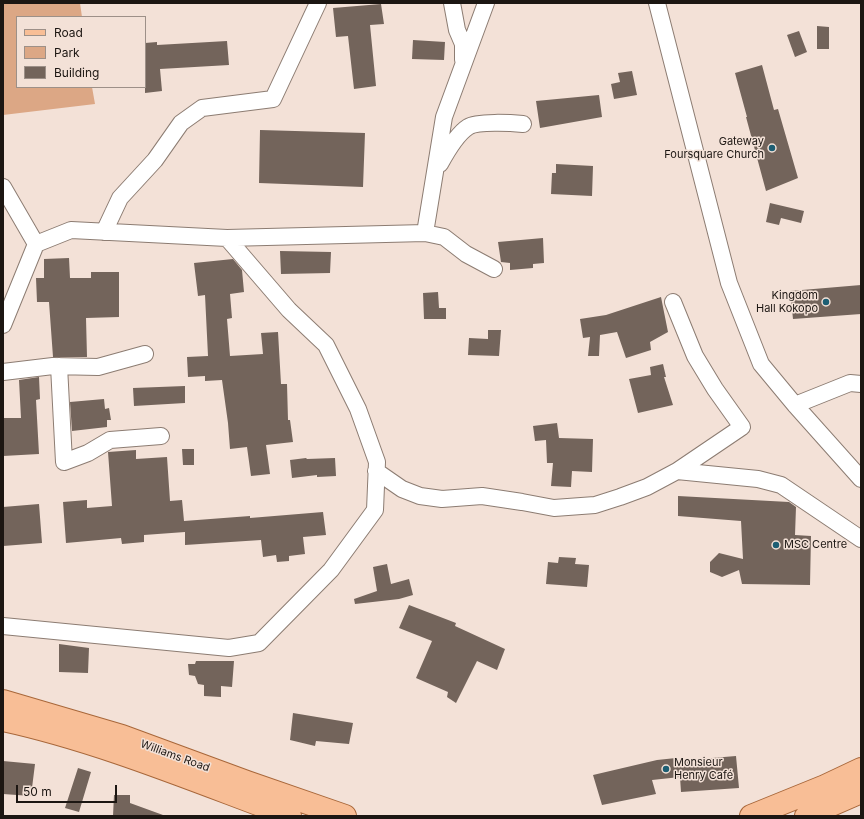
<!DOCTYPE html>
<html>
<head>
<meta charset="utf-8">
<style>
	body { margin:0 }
	#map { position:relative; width:864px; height:819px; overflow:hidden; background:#f3e1d7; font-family:Inter,sans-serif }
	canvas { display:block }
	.frame { position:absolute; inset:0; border:4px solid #1c1612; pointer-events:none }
	.legend { position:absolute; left:16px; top:16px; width:130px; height:72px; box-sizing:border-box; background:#f3e1d7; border:1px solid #9d9088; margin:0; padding:5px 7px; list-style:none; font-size:12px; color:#1c1612 }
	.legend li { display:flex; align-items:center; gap:8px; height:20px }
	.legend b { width:20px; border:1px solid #9d9088 }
	.scale { position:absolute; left:16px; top:785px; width:101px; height:18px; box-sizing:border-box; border:2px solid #1c1612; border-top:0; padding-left:5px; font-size:12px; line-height:14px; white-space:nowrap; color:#1c1612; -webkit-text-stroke:3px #f3e1d7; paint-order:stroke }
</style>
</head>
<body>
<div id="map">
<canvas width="864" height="819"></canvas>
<div class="frame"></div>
<ul class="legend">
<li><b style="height:5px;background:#f8be96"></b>Road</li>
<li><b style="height:11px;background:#dca785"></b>Park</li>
<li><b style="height:11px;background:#73645b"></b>Building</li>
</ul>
<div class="scale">50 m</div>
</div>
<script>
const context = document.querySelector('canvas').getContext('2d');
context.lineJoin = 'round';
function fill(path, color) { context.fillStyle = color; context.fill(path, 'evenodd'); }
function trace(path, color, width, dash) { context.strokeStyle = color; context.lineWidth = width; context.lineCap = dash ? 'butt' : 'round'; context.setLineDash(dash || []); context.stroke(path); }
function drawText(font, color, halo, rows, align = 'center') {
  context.font = font + ' Inter,sans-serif'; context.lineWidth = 3; context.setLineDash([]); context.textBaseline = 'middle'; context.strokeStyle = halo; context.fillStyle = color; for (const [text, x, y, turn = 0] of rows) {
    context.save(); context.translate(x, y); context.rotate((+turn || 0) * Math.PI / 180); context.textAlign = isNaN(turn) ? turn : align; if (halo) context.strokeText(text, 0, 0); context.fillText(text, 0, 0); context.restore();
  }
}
fill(new Path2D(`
	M 3,3 L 80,3 L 82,17 L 17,17 L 17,87 L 92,87 L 95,104 L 3,115 Z`), '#dca785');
fill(new Path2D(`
	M 381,4 L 384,24 L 370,25 L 376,86 L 354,89 L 348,36 L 336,37 L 333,8 Z
	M 817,26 L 829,27 L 829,49 L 817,49 Z
	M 799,31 L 807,52 L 795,57 L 787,35 Z
	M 413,40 L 445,42 L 444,60 L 412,59 Z
	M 227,41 L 229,65 L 160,69 L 162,91 L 145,93 L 145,43 L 157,42 L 157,45 Z
	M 762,65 L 774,110 L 778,109 L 798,178 L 766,191 L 746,117 L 747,117 L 735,73 Z
	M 632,71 L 637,95 L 614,99 L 611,84 L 620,82 L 618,73 Z
	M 599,95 L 602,117 L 540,128 L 536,101 Z
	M 260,130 L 365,133 L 363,187 L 259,183 Z
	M 556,164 L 593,166 L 592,196 L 551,194 L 552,173 L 556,173 Z
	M 770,203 L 804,211 L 801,223 L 781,218 L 779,225 L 766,222 Z
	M 543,238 L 544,263 L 533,264 L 533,268 L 510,270 L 510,263 L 501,262 L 498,242 Z
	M 280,251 L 331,252 L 330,273 L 281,274 Z
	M 69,258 L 70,278 L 91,278 L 91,272 L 119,272 L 119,317 L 86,318 L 87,357 L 53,357 L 49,302 L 37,302 L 36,278 L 44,278 L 44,259 Z
	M 233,259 L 242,270 L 244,292 L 230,294 L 232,318 L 227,319 L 230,356 L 263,354 L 261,333 L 278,332 L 281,384 L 287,384 L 288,420 L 290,420 L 293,442 L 266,445 L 270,474 L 251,476 L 247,447 L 230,449 L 228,423 L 222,380 L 205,381 L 205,376 L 188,377 L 187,357 L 208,356 L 205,295 L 198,296 L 194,263 Z
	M 861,285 L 861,314 L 793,319 L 790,291 Z
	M 438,292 L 439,308 L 446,308 L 446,319 L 424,319 L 423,293 Z
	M 661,297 L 668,332 L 650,342 L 651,350 L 626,358 L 617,332 L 600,335 L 599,356 L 588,356 L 590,337 L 583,338 L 580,319 L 606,315 Z
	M 488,330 L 501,330 L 499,356 L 468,355 L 469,338 L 488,339 Z
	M 663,364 L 666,377 L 664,377 L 673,405 L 638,413 L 629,379 L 651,375 L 650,367 Z
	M 39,377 L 40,399 L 36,400 L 39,454 L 3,456 L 3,418 L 21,418 L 19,380 Z
	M 185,386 L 185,403 L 134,406 L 133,388 Z
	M 104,399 L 105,409 L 109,408 L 111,420 L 107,420 L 107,427 L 72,431 L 70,402 Z
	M 557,423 L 559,438 L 593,439 L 592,472 L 572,471 L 571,487 L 551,486 L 553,463 L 547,463 L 546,440 L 535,441 L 533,426 Z
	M 182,449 L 194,449 L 194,465 L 183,465 Z
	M 136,450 L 136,459 L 167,457 L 170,501 L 182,500 L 184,521 L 250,516 L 250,518 L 323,512 L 326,535 L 303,537 L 305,554 L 289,556 L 289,561 L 277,562 L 276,555 L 263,557 L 261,540 L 185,545 L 185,532 L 144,535 L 144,542 L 122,544 L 121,538 L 66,543 L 63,502 L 87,500 L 87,508 L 112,506 L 108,452 Z
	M 306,458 L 307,459 L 335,458 L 336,476 L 317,477 L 317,475 L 292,478 L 290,460 Z
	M 678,496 L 789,502 L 796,507 L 795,535 L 811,536 L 810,585 L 742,584 L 739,570 L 722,577 L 710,572 L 710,562 L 719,553 L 743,559 L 741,521 L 678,516 Z
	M 39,504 L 42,543 L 3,546 L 3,507 Z
	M 559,557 L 576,558 L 575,564 L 589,565 L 587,587 L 546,584 L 548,562 L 558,563 Z
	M 387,564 L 391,584 L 409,579 L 413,595 L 399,599 L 355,604 L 354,599 L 377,591 L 373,567 Z
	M 409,605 L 456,623 L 455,626 L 505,649 L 497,670 L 477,661 L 456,703 L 447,697 L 448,692 L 416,678 L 432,641 L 399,628 Z
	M 59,644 L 89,648 L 88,673 L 59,672 Z
	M 196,661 L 234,661 L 232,687 L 221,686 L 221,697 L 204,696 L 204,685 L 198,684 L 195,676 L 189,675 L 188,664 L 195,664 Z
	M 293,713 L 353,723 L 349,744 L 316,741 L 315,746 L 290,740 Z
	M 736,756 L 739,788 L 681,792 L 680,777 L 652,780 L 656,794 L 602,805 L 593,775 L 657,760 L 676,758 L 676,761 Z
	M 3,761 L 35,764 L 31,796 L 3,794 Z
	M 78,768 L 91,772 L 79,812 L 65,808 Z
	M 114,795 L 130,795 L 130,803 L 163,815 L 162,816 L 113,816 Z`), '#73645b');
const street = new Path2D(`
	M 452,3 L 457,30 L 463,44 L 463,60
	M 657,3 L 729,283 L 761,364 L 795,405 L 861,479
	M 440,164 C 446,153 457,134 468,127 C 477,121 512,123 523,124
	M 3,187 L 36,244
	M 104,232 L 120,198 L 155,160 L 181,123 L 202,108 L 273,99 L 318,3
	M 425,233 L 444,237 L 466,254 L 494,269
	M 227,238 L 425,233 L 444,117 L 486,3
	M 673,302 L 695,356 L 715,389 L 742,427 L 677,471
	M 3,325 L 36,244 L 71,230 L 227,238 L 289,310 L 326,345 L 358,409 L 377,462 L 375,510 L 331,570 L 259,643 L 229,648 L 3,626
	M 59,366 L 64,462 L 88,453 L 110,440 L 161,436
	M 3,372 L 53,366 L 98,367 L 145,354
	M 795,405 L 850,383 L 861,384
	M 376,471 L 402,489 L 420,496 L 442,499 L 482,496 L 522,502 L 554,508 L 595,505 L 620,497 L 647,487 L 677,471 L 758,479 L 781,485 L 861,539`);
const primary = new Path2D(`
	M 3,701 L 122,736 L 247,782 L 345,816
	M 3,720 C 100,741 197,782 290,816
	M 751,816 L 825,786 L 861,769
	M 806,816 L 861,792`);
trace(street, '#8c7c72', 18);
trace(primary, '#a8673a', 24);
trace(street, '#fff', 16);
trace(primary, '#f8be96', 22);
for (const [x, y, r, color] of [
	[772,148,4,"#1d5e73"],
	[826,302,4,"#1d5e73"],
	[776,545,4,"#1d5e73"],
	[666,769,4,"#1d5e73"]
]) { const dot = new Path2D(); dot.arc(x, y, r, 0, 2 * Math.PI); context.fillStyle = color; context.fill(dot); trace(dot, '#f3e1d7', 1.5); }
drawText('11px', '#1c1612', '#f3e1d7', [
	["Gateway",764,142],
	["Foursquare Church",764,155],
	["Kingdom",818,296],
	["Hall Kokopo",818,309],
	["MSC Centre",784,545,"left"],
	["Monsieur",674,763,"left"],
	["Henry Café",674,776,"left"]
], 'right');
drawText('11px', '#1c1612', '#f3e1d7', [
	["Williams Road",175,756,20]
]);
</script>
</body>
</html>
